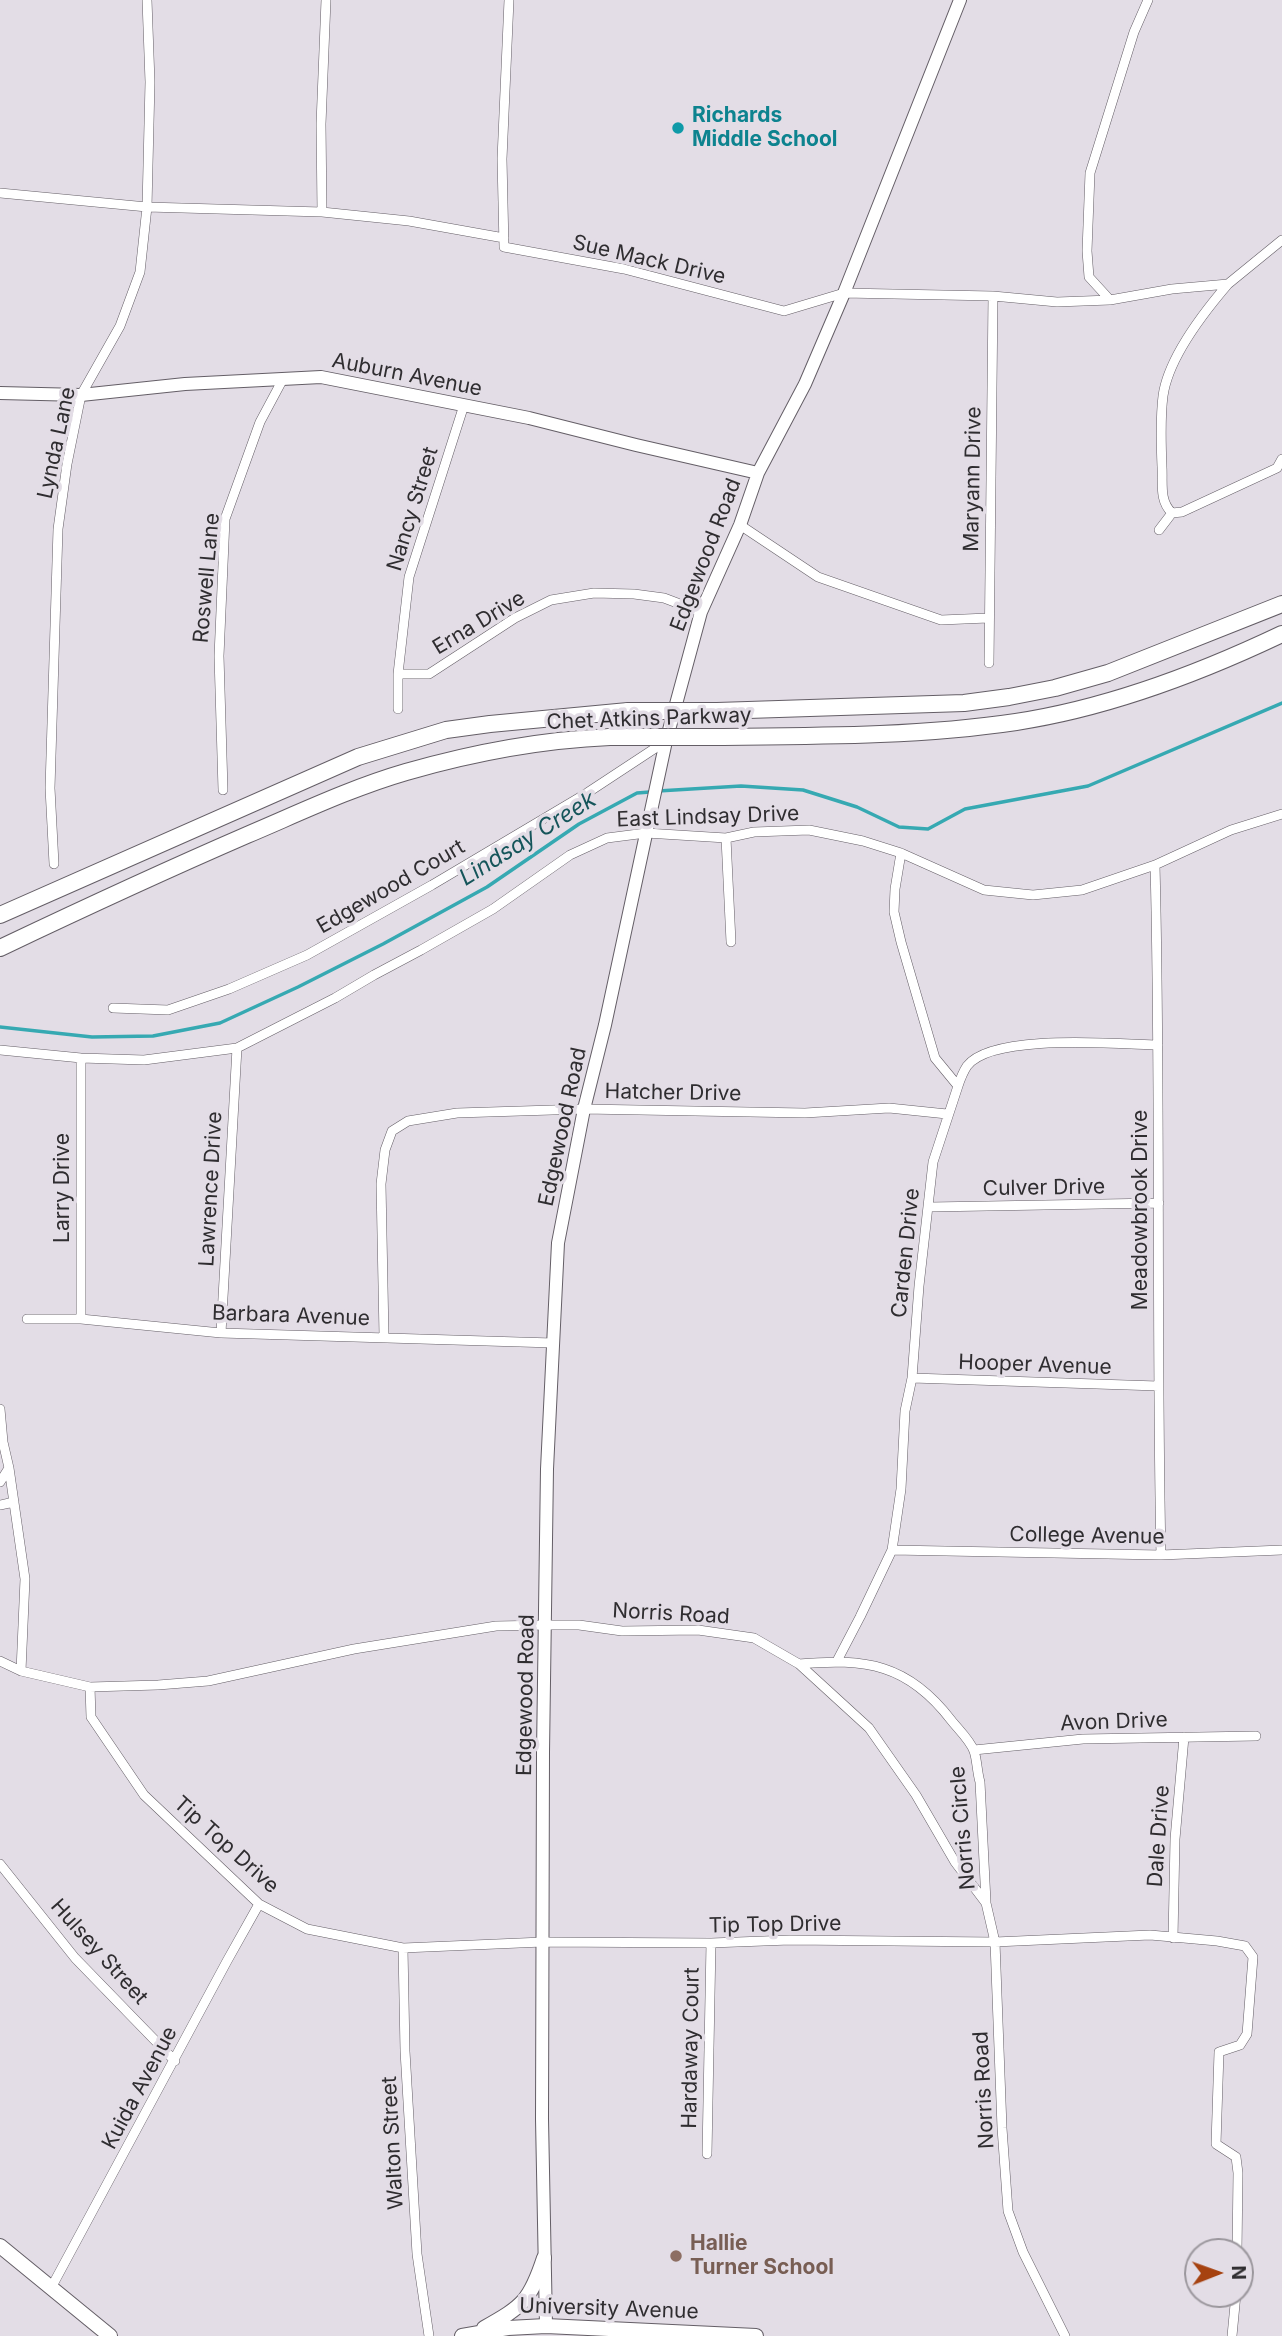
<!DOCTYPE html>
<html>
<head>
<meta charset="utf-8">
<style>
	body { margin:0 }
	#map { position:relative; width:1282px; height:2336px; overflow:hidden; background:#e3dde6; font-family:Inter,sans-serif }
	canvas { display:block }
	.north { position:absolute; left:1184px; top:2238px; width:70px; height:70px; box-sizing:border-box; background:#e3dde6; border:2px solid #9b979d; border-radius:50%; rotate:89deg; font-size:19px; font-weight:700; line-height:28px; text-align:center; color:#2f2d30 }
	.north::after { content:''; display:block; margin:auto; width:24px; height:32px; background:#a64210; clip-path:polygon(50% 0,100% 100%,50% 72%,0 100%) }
</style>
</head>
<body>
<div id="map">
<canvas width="1282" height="2336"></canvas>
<div class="north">N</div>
</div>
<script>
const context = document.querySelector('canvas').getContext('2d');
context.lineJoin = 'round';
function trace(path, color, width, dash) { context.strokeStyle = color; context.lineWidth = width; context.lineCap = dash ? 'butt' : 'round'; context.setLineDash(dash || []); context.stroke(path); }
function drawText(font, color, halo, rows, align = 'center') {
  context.font = font + ' Inter,sans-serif'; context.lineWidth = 7; context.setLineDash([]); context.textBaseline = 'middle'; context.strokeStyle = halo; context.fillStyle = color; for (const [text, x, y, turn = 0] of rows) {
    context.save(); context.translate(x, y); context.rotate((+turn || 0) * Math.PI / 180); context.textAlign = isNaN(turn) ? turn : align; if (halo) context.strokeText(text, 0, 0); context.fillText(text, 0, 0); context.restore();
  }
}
trace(new Path2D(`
	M 658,791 L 741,786 L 803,790 L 857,807 L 899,827 L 928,829 L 965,809 L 1088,786 L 1282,703
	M 0,1027 L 92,1037 L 153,1036 L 220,1023 L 298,987 L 383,944 L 487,887 L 579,824 L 637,793 L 650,792`), '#36a9b2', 3.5);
const street = new Path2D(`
	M 509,0 L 502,159 L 504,247 L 624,269 L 784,311 L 844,293 L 993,296 L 1057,302 L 1110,300 L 1172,289 L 1228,284 L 1282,240
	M 0,193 L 147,207 L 322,212 L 409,221 L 504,238
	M 322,212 L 321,124 L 326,0
	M 1110,300 L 1089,277 L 1087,251 L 1090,173 L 1134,32 L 1148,0
	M 1172,513 C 1159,501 1163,483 1162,467 C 1161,443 1160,420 1163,396 C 1168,359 1204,312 1228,284
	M 740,525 L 818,577 L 941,620 L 988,618
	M 1159,530 L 1172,513 L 1182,512 L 1277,468 L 1282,459
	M 989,663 L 993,296
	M 398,674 L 429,674 L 515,618 L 551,600 L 594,593 L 634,594 L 664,598 L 701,612
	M 398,709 L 398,674 L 409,577 L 464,405
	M 223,790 L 219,656 L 225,519 L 260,422 L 283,379
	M 726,838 L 731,942
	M 54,864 L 50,788 L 58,529 L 67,464 L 81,395 L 120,326 L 140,272 L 147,207 L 150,82 L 147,0
	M 1155,865 C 1161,1095 1156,1325 1161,1555
	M 113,1008 L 168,1010 L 229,989 L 307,955 L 432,885 L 587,793 L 666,741
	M 0,1050 L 81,1058 L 144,1060 L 237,1048 L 335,998 L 374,975 L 421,950 L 493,909 L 570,855 L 607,838 L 646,833 L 726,838 L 754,832 L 809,830 L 863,841 L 901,853 L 984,890 L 1033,895 L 1082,890 L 1155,865 L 1231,830 L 1282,814
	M 81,1058 L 81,1319
	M 958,1086 C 960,1080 963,1072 967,1066 C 992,1033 1117,1044 1158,1045
	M 930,1207 L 1159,1203
	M 27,1319 L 81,1319 L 221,1333 L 553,1343
	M 221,1333 L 237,1048
	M 384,1336 L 381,1184 L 385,1150 L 392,1131 L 408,1121 L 457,1113 L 584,1109 L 805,1113 L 889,1108 L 947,1114
	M 912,1378 L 1158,1386
	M 0,1409 L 3,1442 L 9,1468 L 0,1482
	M 9,1468 L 25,1579 L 21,1671
	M 0,1505 L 14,1502
	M 892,1550 L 1161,1555 L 1282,1550
	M 0,1661 L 21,1671 L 90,1687 L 158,1685 L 208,1681 L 354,1649 L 496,1626 L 546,1625 L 579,1625 L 622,1631 L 698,1630 L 754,1638 L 799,1664 L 869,1728 L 916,1795 L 955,1862 L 986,1903 L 995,1942 L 1002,2128 L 1008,2211 L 1023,2252 L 1065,2336
	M 837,1661 L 860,1617 L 892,1550 L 901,1489 L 905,1411 L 912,1378 L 919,1286 L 933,1162 L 958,1086 L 935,1058 L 901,942 L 894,912 L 895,889 L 901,853
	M 799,1664 C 866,1658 908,1664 951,1720 C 958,1729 970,1740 974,1751 C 977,1759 977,1772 980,1782 L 986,1902
	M 90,1687 L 91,1717 L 144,1795 L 259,1904 L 307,1929 L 403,1948 L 543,1942 L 711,1943 L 790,1940 L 995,1942 L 1150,1935 L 1217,1941 L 1245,1946 L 1253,1957 L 1247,2034 L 1240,2045 L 1219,2052 L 1216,2144 L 1236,2157 L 1238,2173 L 1237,2252
	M 974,1750 L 1083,1739 L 1256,1736
	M 0,1864 L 75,1958 L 175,2061
	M 1173,1938 L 1175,1839 L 1184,1737
	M 403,1948 L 405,2051 L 417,2254 L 429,2336
	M 707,2154 L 711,1943
	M 51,2288 L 227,1961 L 259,1904
	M 1232,2336 L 1236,2294`);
const secondary = new Path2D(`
	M 0,393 L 81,395 L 185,384 L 321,377 L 529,418 L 636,445 L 758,473
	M 546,2326 L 542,2119 L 543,1752 L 547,1469 L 558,1243 L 584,1109 L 605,1025 L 666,741 L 701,612 L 740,525 L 758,473 L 805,384 L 844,293 L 960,0`);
const primary = new Path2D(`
	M 0,2246 L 110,2336
	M 484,2328 C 523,2306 530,2301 544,2258
	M 462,2336 L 508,2328 L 546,2326 L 756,2336`);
const highway = new Path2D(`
	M 717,711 L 964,703 L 1009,697 L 1055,688 L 1108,673 L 1282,604
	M 709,737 C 811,736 915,737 1016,722 C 1108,708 1198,674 1282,634
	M 0,915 L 358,757 L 446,730 L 490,724 L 628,711
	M 0,948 C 82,909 164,871 247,835 C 299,813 351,788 406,772 C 472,753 540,740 610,737`);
trace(street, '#645e66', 10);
trace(secondary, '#645e66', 14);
trace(primary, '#645e66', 16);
trace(highway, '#645e66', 18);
trace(street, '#fff', 9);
trace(secondary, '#fff', 12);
trace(primary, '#fff', 14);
trace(highway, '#fff', 16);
const highwayBridge = new Path2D(`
	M 628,711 L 717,711
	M 610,737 L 709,737`);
trace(highwayBridge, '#645e66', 18, []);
trace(highwayBridge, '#fff', 16);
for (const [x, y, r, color] of [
	[678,128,7,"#0f9aa8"],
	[676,2256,7,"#8d6e63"]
]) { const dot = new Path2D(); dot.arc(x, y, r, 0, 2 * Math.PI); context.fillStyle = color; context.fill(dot); trace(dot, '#e3dde6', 2.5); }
drawText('bold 21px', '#0d838f', '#e3dde6', [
	["Richards",692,116],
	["Middle School",692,140]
], 'left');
drawText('21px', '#2f2d30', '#e3dde6', [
	["Sue Mack Drive",649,260,13],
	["Auburn Avenue",407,375,11],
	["Lynda Lane",57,443,-78],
	["Maryann Drive",973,479,-89],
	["Nancy Street",413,509,-73],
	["Edgewood Road",706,555,-69],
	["Roswell Lane",207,578,-85],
	["Erna Drive",479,623,-31],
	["Chet Atkins Parkway",649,719,-2],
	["East Lindsay Drive",708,817,-2],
	["Edgewood Court",391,887,-30],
	["Hatcher Drive",673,1093,1],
	["Edgewood Road",563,1127,-78],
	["Larry Drive",63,1188,-90],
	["Culver Drive",1044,1188,-1],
	["Lawrence Drive",211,1189,-87],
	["Meadowbrook Drive",1141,1210,-90],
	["Carden Drive",906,1253,-84],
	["Barbara Avenue",291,1316,2],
	["Hooper Avenue",1035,1365,2],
	["College Avenue",1087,1536,1],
	["Norris Road",671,1614,3],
	["Edgewood Road",526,1695,-89],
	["Avon Drive",1114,1722,-2],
	["Norris Circle",963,1828,-95],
	["Dale Drive",1159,1836,-86],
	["Tip Top Drive",226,1845,42],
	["Tip Top Drive",775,1925,-1],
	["Hulsey Street",99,1952,48],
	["Hardaway Court",691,2048,-89],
	["Kuida Avenue",140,2088,-62],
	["Norris Road",984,2090,-93],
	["Walton Street",393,2143,-93],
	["University Avenue",609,2309,2]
]);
drawText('bold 21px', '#785e54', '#e3dde6', [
	["Hallie",690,2244],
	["Turner School",690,2268]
], 'left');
drawText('italic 23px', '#15555a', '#e3dde6', [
	["Lindsay Creek",528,839,-32]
]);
</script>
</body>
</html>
